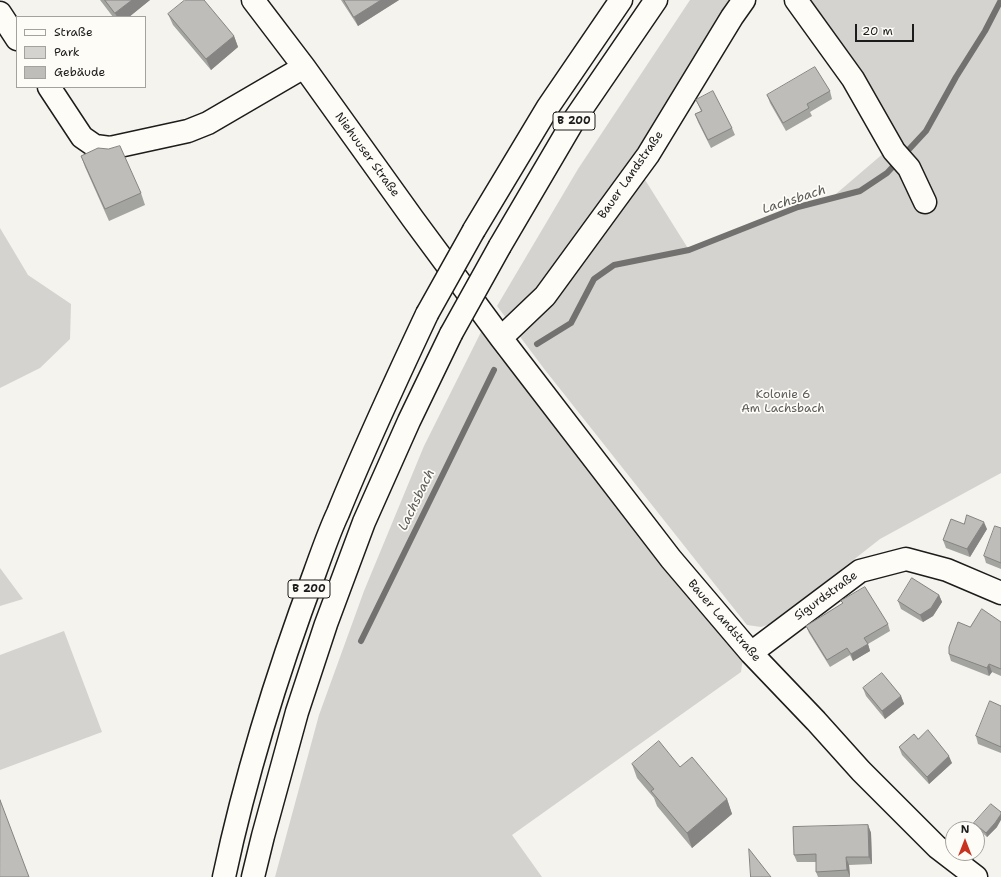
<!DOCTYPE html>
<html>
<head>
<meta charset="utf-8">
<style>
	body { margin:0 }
	#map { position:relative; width:1001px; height:877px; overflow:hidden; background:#f4f3ee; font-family:"Shantell Sans",sans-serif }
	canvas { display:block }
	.legend { position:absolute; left:16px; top:16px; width:130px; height:72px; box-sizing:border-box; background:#fdfcf7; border:1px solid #a3a29f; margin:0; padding:5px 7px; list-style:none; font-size:12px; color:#1c1c1c }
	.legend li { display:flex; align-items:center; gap:8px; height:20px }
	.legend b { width:20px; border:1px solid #a3a29f }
	.north { position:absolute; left:945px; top:821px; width:40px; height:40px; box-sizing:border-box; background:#fdfcf7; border:1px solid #a3a29f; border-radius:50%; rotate:0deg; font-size:11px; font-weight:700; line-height:16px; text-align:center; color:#1c1c1c }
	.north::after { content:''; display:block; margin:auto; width:14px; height:18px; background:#c8321e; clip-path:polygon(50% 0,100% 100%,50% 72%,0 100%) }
	.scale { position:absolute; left:855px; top:24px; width:59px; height:18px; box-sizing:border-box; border:2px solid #1c1c1c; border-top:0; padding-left:5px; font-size:12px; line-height:14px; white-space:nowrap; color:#1c1c1c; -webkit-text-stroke:3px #fdfcf7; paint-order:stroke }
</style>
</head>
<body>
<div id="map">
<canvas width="1001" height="877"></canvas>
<ul class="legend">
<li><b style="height:5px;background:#fdfcf7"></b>Straße</li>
<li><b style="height:11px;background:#d4d3cf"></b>Park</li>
<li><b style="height:11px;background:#bebdba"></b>Gebäude</li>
</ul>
<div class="north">N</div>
<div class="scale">20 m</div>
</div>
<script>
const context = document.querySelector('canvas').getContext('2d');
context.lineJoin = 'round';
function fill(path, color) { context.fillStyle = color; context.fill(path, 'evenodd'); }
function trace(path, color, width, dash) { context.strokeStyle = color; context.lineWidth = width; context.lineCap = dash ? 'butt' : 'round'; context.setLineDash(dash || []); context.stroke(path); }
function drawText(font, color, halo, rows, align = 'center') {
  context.font = font + ' "Shantell Sans",sans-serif'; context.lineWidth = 3.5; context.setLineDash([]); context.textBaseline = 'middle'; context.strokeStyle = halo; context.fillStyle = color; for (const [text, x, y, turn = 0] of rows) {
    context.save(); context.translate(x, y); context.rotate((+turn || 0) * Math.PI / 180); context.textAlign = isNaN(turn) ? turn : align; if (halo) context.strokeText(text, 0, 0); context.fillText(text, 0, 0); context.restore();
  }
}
fill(new Path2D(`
	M 690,0 L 729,0 L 632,159 L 689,250 L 798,207 L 830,199 L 885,152 L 859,70 L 810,0 L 1001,0 L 1001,473 L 880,539 L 773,623 L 761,627 L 747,625 L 545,370 L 497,306 L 578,169 Z
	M 0,228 L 28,275 L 71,304 L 70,339 L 40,368 L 0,388 Z
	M 481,332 L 500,358 L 520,380 L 743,657 L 741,672 L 512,835 L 542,877 L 275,877 L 319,715 L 364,591 L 424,446 Z
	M 0,568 L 23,599 L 0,606 Z
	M 64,631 L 102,732 L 0,770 L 0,655 Z`), '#d4d3cf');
trace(new Path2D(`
	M 537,344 L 571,323 L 594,279 L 614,265 L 689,250 L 798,207 L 860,191 L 887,173 L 926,131 L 956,77 L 985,31 L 1001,0
	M 361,641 L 494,370`), '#72716f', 6);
const minor = new Path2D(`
	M 253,0 L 304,67 L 413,219 L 501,338 L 671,559 L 751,653 L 816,721 L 861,771 L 937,847 L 976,877
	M 796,0 L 853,79 L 894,151 L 909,168 L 925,202
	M 0,13 L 17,39
	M 49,87 L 82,137 L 95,146 L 110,148 L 188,131 L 208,123 L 304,67
	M 501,338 L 545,296 L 648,155 L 732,17 L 744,0
	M 751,653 L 860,571 L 906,559 L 947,570 L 1001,593`);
const highway = new Path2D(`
	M 474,230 L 548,107 L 621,0
	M 500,246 L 574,120 L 656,0
	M 224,877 C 246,773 278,671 315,572 C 322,553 329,532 338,513 C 365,446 396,380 427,314
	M 253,877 L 263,836 L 297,712 L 326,624 L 364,522 L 409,421 L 451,334`);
trace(minor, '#1c1c1c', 25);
trace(highway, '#1c1c1c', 25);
trace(minor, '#fdfcf7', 22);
trace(highway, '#fdfcf7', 22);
const highwayBridge = new Path2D(`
	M 427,314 L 474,230
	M 451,334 L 500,246`);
trace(highwayBridge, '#1c1c1c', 25, []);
trace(highwayBridge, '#fdfcf7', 22);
fill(new Path2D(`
	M 100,0 L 150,0 L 129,17 L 113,17 Z
	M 341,0 L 399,0 L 358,26 Z
	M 168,14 L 234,36 L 238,47 L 211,70 L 173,25 Z
	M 830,91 L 832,99 L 810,112 L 812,116 L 786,131 L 770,103 L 767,95 Z
	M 696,100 L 732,128 L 735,135 L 711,148 L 698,122 L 695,114 L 701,111 Z
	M 81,156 L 141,193 L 145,205 L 109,221 L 85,167 Z
	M 964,524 L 987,529 L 970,557 L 946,548 L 943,540 Z
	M 1001,528 L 1001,569 L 986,563 L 984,556 Z
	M 939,595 L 942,602 L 933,616 L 923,622 L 901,609 L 898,601 Z
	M 841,601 L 888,624 L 890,631 L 868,644 L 870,651 L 853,661 L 850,655 L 830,667 L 809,633 L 806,626 L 843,604 Z
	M 1001,622 L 1001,676 L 992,672 L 989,676 L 951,661 L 949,654 L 970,627 Z
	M 863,688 L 901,696 L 904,704 L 885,719 L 866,696 Z
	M 1001,706 L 1001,753 L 978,744 L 976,736 Z
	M 918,739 L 952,763 L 929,784 L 902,755 L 899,747 Z
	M 632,764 L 680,767 L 727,799 L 732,814 L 692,848 L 657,806 L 654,798 L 637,778 Z
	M 974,823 L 997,827 L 987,837 L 976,827 Z
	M 868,825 L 871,833 L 872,864 L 849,865 L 850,877 L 818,877 L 816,872 L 816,862 L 797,862 L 794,855 Z`), '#a3a3a0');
fill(new Path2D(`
	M 132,0 L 150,0 L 129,17 L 117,17 L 115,13 Z
	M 381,0 L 399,0 L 358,26 L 354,17 Z
	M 234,36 L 238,47 L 211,70 L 206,59 Z
	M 984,522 L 987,529 L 970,557 L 967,549 Z
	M 939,595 L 942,602 L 933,616 L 923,622 L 920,615 Z
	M 868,644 L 870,651 L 853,661 L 851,654 Z
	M 989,664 L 992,672 L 989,676 L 987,668 Z
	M 901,696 L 904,704 L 885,719 L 882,711 Z
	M 949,756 L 952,763 L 929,784 L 927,777 Z
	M 727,799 L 732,814 L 692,848 L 687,833 Z
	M 1001,814 L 1001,820 L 997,827 L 987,837 L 986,833 Z
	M 868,825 L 871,833 L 872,864 L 869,857 Z
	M 846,857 L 849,865 L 850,877 L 847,870 Z`), '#858482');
const building = new Path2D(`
	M 105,0 L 132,0 L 115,13 Z
	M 185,0 L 204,0 L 234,36 L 206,59 L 168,14 Z
	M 344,0 L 381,0 L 354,17 Z
	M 815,67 L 830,91 L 807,104 L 809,108 L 783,123 L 767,95 Z
	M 713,91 L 732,128 L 708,140 L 695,114 L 702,111 L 696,100 Z
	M 120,146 L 141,193 L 105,209 L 81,156 L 98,148 L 108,149 Z
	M 967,515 L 984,522 L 967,549 L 943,540 L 951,519 L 964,524 Z
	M 995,526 L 1001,528 L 1001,563 L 984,556 Z
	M 912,578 L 939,595 L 931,608 L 920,615 L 898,601 Z
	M 865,587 L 888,624 L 864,638 L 868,644 L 851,654 L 847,648 L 827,660 L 806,626 L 843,603 L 841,601 Z
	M 982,609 L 1001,622 L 1001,669 L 989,664 L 987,668 L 949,654 L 949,647 L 958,622 L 970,627 Z
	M 882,673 L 901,696 L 882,711 L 863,688 Z
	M 990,701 L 1001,706 L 1001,747 L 976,736 Z
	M 928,730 L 949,756 L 927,777 L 899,747 L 914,734 L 918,739 Z
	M 659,741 L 680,767 L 692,757 L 727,799 L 687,833 L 651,791 L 654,789 L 632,764 Z
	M 0,800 L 29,877 L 0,877 Z
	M 991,804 L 1001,812 L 1001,814 L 995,823 L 986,833 L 974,823 Z
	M 868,825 L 869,857 L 846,857 L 847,870 L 816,872 L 816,854 L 794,855 L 793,827 Z
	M 749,849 L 771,877 L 751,877 Z`);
fill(building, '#bebdba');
trace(building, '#858482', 1);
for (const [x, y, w] of [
	[574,121,42],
	[309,589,42]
]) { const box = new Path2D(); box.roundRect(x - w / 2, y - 9, w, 18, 3); context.fillStyle = '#fdfcf7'; context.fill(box); trace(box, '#1c1c1c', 1); }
drawText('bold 11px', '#1c1c1c', null, [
	["B 200",574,121],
	["B 200",309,589]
]);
drawText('12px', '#1c1c1c', '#fdfcf7', [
	["Niehuuser Straße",367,155,54],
	["Bauer Landstraße",631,175,-55],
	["Sigurdstraße",826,596,-36],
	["Bauer Landstraße",724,621,49]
]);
drawText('12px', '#5c5c5b', '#fdfcf7', [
	["Kolonie 6",783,395],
	["Am Lachsbach",783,409]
]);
drawText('italic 13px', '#5c5c5a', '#fdfcf7', [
	["Lachsbach",794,200,-18],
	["Lachsbach",417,500,-64]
]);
</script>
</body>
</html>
